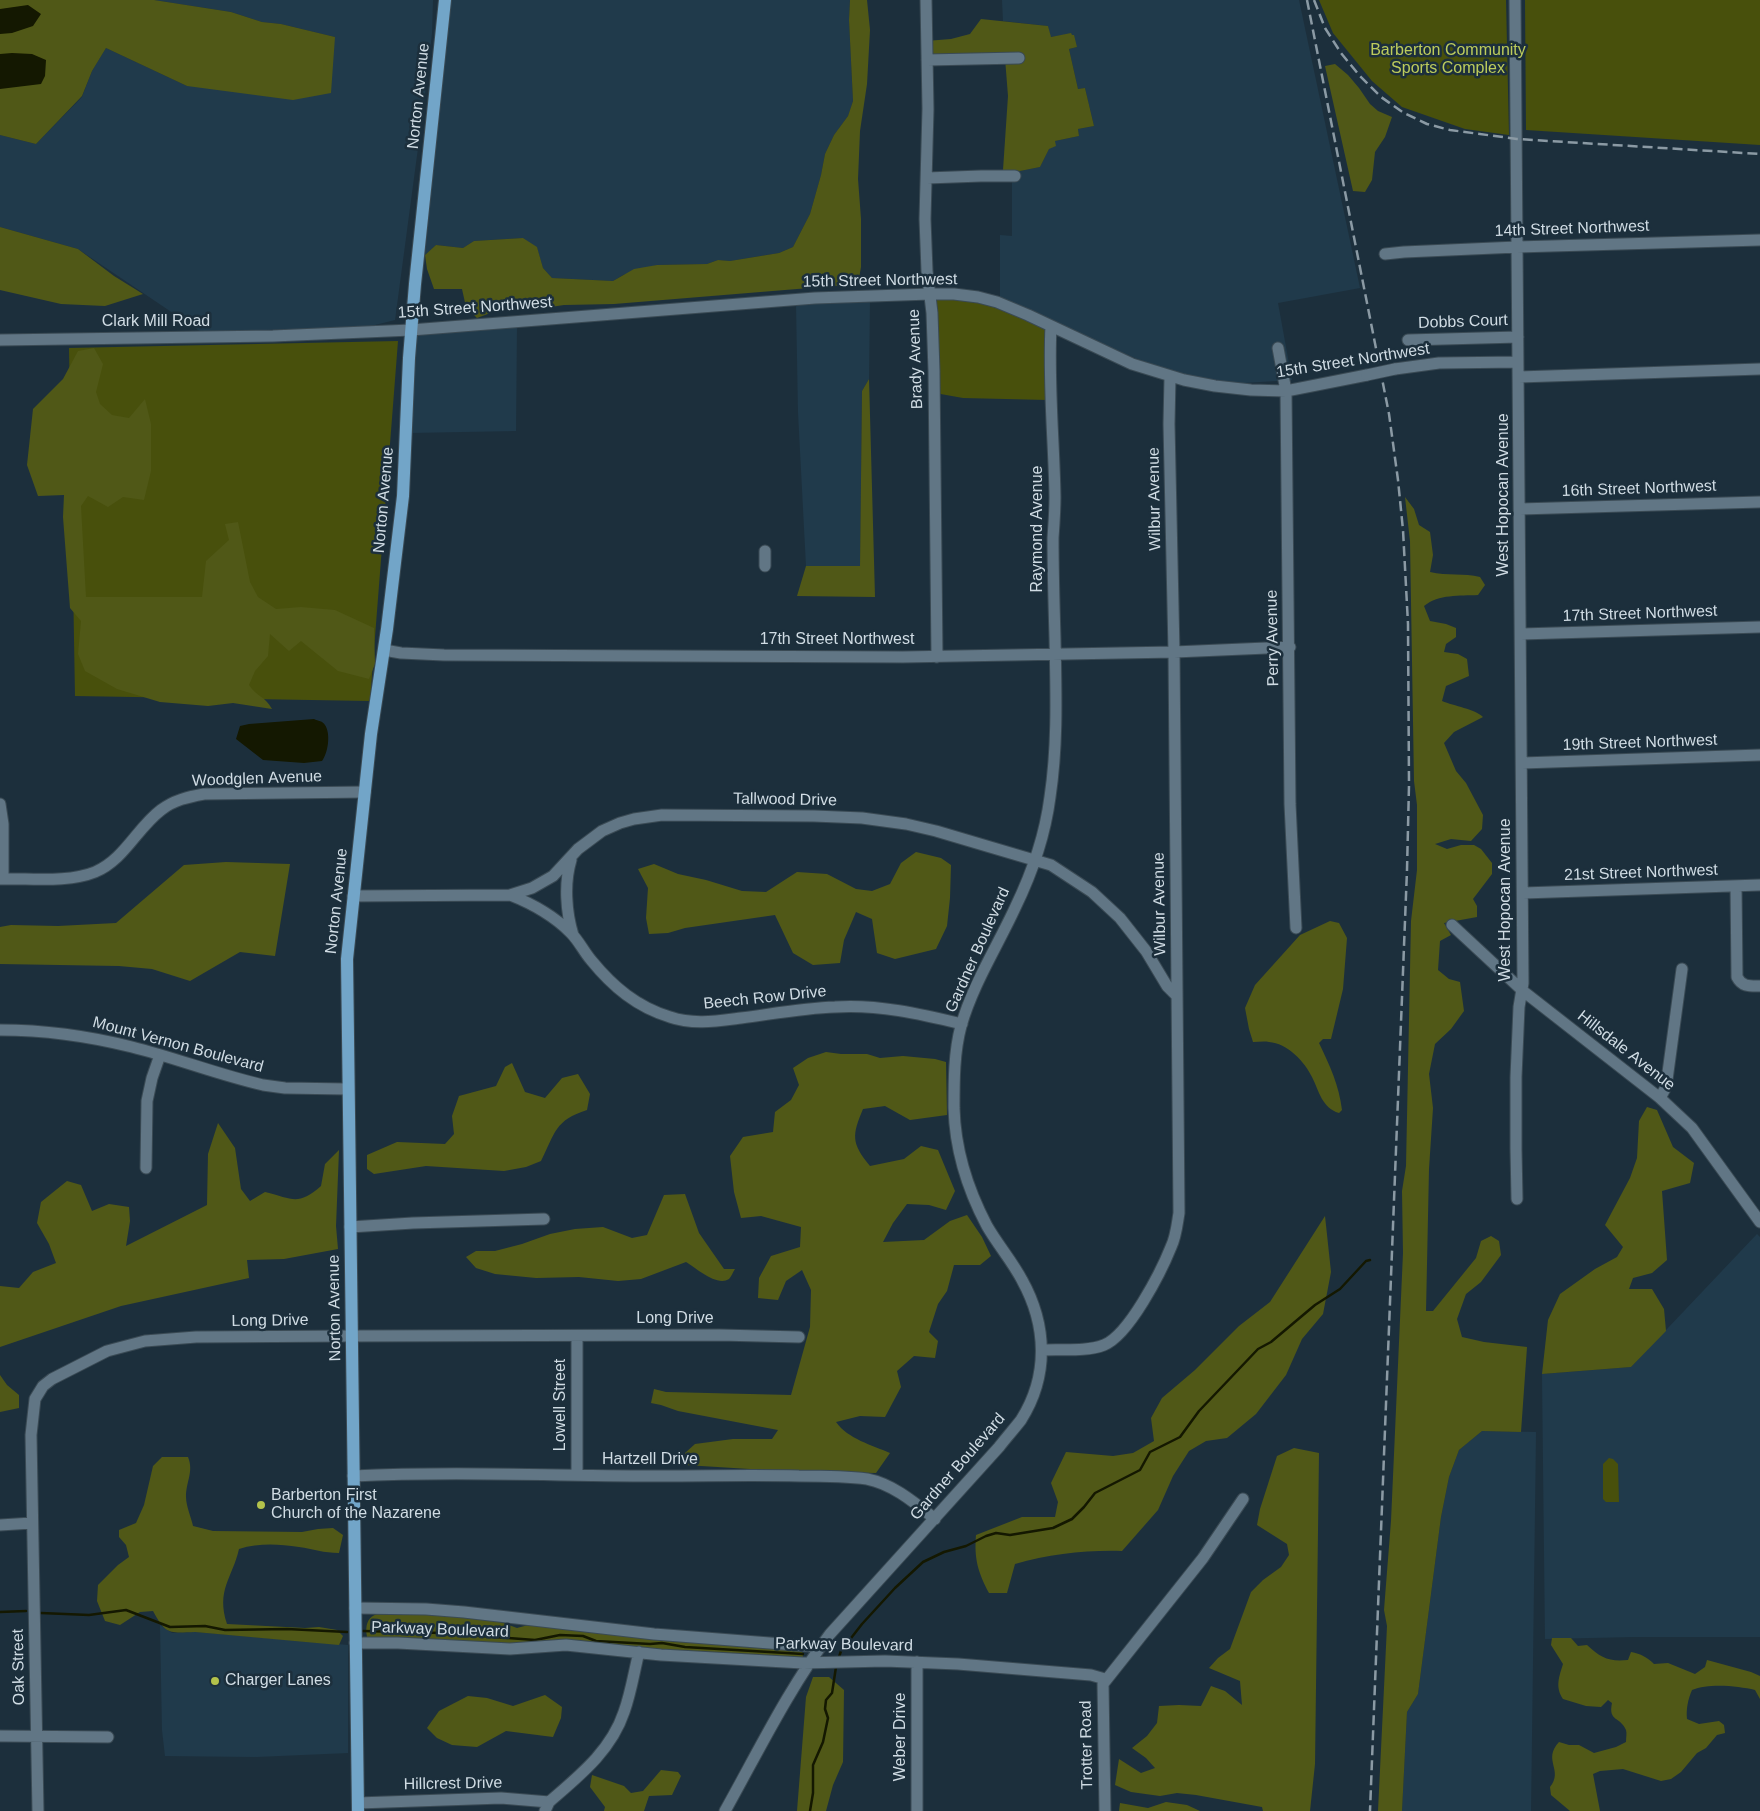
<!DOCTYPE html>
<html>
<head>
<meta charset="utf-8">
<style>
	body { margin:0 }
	canvas { display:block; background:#1c2f3c }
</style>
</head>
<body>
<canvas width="1760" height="1811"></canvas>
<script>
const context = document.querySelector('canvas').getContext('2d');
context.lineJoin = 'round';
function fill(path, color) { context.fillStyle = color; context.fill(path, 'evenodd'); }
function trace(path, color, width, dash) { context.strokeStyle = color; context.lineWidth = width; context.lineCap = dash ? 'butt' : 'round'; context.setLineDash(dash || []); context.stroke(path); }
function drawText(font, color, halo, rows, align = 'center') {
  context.font = font + ' Arial,sans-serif'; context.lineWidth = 5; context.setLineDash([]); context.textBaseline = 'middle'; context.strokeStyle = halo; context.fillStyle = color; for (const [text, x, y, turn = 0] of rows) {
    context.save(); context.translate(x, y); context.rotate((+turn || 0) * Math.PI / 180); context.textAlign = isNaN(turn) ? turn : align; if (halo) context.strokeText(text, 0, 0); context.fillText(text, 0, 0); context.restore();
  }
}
fill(new Path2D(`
	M 154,0 L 433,0 L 432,33 L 424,103 L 395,320 L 367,327 L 201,332 L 78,249 L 0,227 L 0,135 L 36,144 L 82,97 L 92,71 L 106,48 L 187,86 L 335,37 L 281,24 L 262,22 L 231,12 Z
	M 450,0 L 850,0 L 849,20 L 853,101 L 848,116 L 834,135 L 825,154 L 821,175 L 810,214 L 793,247 L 779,253 L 730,261 L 718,260 L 707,264 L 657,265 L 623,275 L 613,281 L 552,278 L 543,268 L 537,248 L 523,238 L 474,241 L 463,248 L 436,245 L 425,255 Z
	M 1002,0 L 1299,0 L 1360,288 L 1278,303 L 1292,380 L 1228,384 L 1195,379 L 1135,358 L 1000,299 L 1000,235 L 1012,236 L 1012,170 L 1020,171 L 1040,167 L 1049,149 L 1055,141 L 1079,136 L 1078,129 L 1094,126 L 1085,88 L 1078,89 L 1069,49 L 1077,47 L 1071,34 L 1050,37 L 1048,26 L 1003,21 Z
	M 870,298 L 869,379 L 862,391 L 860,567 L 806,566 L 798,412 L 796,303 Z
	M 517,323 L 516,431 L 408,433 L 414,332 Z
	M 1757,1234 L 1760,1237 L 1760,1637 L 1633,1637 L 1545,1639 L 1542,1374 L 1631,1367 Z
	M 1482,1431 L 1536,1432 L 1531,1811 L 1402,1811 L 1407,1712 L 1418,1694 L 1441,1517 L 1449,1477 L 1459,1450 Z
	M 160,1625 L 172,1633 L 195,1632 L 348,1645 L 348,1753 L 256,1757 L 165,1756 L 162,1730 Z`), '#203a4b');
fill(new Path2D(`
	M 1319,0 L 1506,0 L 1509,135 L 1465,129 L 1402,107 L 1372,81 L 1333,33 Z
	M 1525,0 L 1760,0 L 1760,145 L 1526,130 Z
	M 933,296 L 978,300 L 1049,327 L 1048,400 L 963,398 L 935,393 Z
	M 398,341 L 370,701 L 75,696 L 69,348 Z
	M 1609,1458 L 1613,1459 L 1618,1464 L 1619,1502 L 1606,1502 L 1603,1499 L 1603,1464 Z`), '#48500c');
fill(new Path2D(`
	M 0,0 L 154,0 L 231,12 L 262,22 L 281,24 L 335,37 L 331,93 L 293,100 L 187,86 L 106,48 L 92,71 L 82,96 L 36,144 L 0,135 Z
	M 850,0 L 867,0 L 870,30 L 867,84 L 860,131 L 858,179 L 861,219 L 861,267 L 858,284 L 614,304 L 564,305 L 537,309 L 509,306 L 477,318 L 466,307 L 462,289 L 434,289 L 427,269 L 425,255 L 436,245 L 463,248 L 474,241 L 523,238 L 537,247 L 543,268 L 552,278 L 613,281 L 634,269 L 657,265 L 707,264 L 718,260 L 730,261 L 779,253 L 793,247 L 810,214 L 821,175 L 825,154 L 834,135 L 848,116 L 853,101 L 849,20 Z
	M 981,19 L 1048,26 L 1051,37 L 1071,33 L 1072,35 L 1074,35 L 1077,47 L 1069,49 L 1078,89 L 1085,88 L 1094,126 L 1078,129 L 1079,136 L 1055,141 L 1056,146 L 1049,149 L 1040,167 L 1020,171 L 1003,170 L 1008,96 L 1005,58 L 927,60 L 926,41 L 951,39 L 970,34 Z
	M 1335,64 L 1348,75 L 1359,88 L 1370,104 L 1378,111 L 1392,117 L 1385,137 L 1375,152 L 1372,180 L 1365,192 L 1353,191 L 1325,66 Z
	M 0,227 L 78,249 L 114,276 L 143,294 L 105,306 L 61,304 L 0,290 Z
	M 94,348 L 103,364 L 96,392 L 100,404 L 112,415 L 129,418 L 145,399 L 151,424 L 151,471 L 144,500 L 123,497 L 108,507 L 88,496 L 81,506 L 86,597 L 202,597 L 206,561 L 229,540 L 225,524 L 238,522 L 250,582 L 258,597 L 276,609 L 301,607 L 335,610 L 374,628 L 375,664 L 369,679 L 338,671 L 301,641 L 289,651 L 270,634 L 268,656 L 255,671 L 249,685 C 257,697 265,696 272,709 L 233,703 L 208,706 L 160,702 L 117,689 L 85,671 L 78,654 L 81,621 L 70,608 L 63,517 L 64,495 L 38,496 L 27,465 L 33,409 L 63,379 L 78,351 Z
	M 869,379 L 875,597 L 797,596 L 806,566 L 860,566 L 862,391 Z
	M 1405,497 L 1414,509 L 1419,525 L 1430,532 L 1433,555 L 1430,572 C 1447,576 1464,573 1480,577 L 1485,585 L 1478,595 C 1459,596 1439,594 1424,606 L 1430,621 L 1446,624 L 1456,628 L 1456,637 L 1446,644 L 1444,652 L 1458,654 L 1467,659 L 1469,676 L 1446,686 L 1442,701 C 1454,706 1475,709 1483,717 L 1454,732 L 1444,743 L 1456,771 L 1466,783 L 1483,815 L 1482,829 L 1471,841 L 1451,839 L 1435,844 L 1447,849 L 1461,845 L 1474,845 L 1481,849 L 1492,863 L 1492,874 L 1473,899 L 1477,906 L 1477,917 L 1444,923 L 1451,935 L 1440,941 L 1438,970 L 1449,979 L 1460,982 L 1464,1011 L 1451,1029 L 1435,1044 L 1429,1074 L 1433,1108 L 1429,1169 L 1426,1311 L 1433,1311 L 1476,1258 L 1481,1241 L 1491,1236 L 1499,1241 L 1501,1255 L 1481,1282 L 1466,1294 L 1457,1319 L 1462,1337 L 1484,1342 L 1527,1347 L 1521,1432 L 1482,1431 L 1459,1450 L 1449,1477 L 1441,1517 L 1418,1694 L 1407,1712 L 1402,1811 L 1378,1811 L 1387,1626 L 1384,1610 L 1391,1521 L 1403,1253 L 1402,1191 L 1406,1166 L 1411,921 L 1417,870 L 1417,805 L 1414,781 L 1410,541 Z
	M 916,852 L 941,858 L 951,865 L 950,898 L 947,926 L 936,949 L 895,959 L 877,953 L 872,919 L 856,912 L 844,940 L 840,963 L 813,965 L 793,953 L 775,915 L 685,928 L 668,933 L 649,934 L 646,918 L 648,888 L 638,869 L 654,864 L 678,874 L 706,880 L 742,891 L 766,892 L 797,872 L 827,874 L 856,889 L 872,891 L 890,884 L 901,863 Z
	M 226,862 L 290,864 L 275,956 L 240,952 L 190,981 L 152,969 L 119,966 L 0,964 L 0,927 L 11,925 L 58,926 L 116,923 L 184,865 Z
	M 1330,921 L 1339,923 L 1347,938 L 1343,989 L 1331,1039 L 1323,1039 L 1319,1043 C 1330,1066 1339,1085 1342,1110 L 1339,1113 C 1322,1108 1319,1091 1312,1077 C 1305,1062 1287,1043 1269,1042 C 1264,1041 1258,1042 1253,1042 L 1249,1029 L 1245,1008 L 1255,985 L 1300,935 Z
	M 826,1052 L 841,1054 L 867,1054 L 880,1058 L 903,1056 L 935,1059 L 946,1062 L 947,1115 L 910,1120 L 885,1106 L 863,1109 C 852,1135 851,1143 870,1166 L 904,1159 L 921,1146 L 938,1150 L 955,1191 L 946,1210 L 929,1205 L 907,1204 L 893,1223 L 883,1242 L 924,1240 L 950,1221 L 967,1215 L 982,1237 L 991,1256 L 980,1265 L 954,1265 L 947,1291 L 938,1304 L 929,1332 L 938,1341 L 935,1358 L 914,1356 L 897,1371 L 901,1387 L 885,1417 L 860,1416 L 836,1422 C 848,1439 872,1445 890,1453 L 876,1473 L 782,1471 L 685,1465 L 685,1453 L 695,1444 L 733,1439 L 772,1439 L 778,1430 L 678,1411 L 661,1405 L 651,1403 L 654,1389 L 666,1392 L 791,1395 L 810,1327 L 811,1290 L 802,1270 L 786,1281 L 778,1300 L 758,1298 L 759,1278 L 771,1256 L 800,1247 L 801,1227 L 761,1216 L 741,1218 L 734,1192 L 730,1156 L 743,1137 L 773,1132 L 775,1112 L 791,1100 L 799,1085 L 793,1068 L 808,1058 Z
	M 512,1063 L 525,1092 L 545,1098 L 562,1078 L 578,1074 L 590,1094 L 587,1110 C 555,1120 555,1133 541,1161 L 526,1167 L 504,1171 L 426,1166 L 374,1174 L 367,1169 L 367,1155 L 397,1142 L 445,1144 L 454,1134 L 452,1116 L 459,1096 L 496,1086 L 505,1067 Z
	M 1647,1107 L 1657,1110 L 1673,1147 L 1694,1163 L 1690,1183 L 1662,1191 L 1667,1260 L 1652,1273 L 1633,1278 L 1629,1289 L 1652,1289 L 1664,1309 L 1666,1331 L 1631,1367 L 1542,1374 L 1548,1320 L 1560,1294 L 1595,1269 L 1617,1257 L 1623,1247 L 1605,1225 L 1630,1178 L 1637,1158 L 1639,1121 Z
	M 218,1123 L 235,1148 L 241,1189 L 250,1201 L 265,1192 C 293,1199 298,1206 321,1186 L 325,1164 L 339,1150 L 336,1226 L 338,1249 L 284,1259 L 247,1260 L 249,1278 L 121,1306 L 0,1347 L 0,1286 L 19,1288 L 33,1272 L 56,1263 L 49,1244 L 37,1223 L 41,1202 L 67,1181 L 81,1185 L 92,1211 L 109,1204 L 129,1207 L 130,1221 L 126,1246 L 207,1205 L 208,1154 Z
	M 685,1194 L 699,1233 L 724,1269 L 735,1269 C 733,1272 731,1277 729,1279 C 717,1287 696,1268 686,1262 L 641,1279 L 618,1281 L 579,1277 L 536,1278 L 495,1274 L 476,1268 L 466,1257 L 476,1251 L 495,1251 L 522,1244 L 550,1234 L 575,1229 L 603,1227 L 632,1238 L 647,1235 L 664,1195 Z
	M 1325,1216 L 1331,1272 L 1323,1314 L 1302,1339 L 1286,1375 L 1256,1414 L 1227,1438 L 1206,1441 L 1189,1451 L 1173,1476 L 1158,1510 L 1122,1551 C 1086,1550 1050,1554 1015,1564 L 1007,1593 L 989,1593 C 978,1572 974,1559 976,1535 L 1022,1517 L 1055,1517 L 1058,1502 L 1051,1483 L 1066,1452 L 1113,1456 L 1133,1453 L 1154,1441 L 1151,1418 L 1162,1398 L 1195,1370 L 1239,1326 L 1270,1302 Z
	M 0,1375 L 7,1385 L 19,1395 L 19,1408 L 0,1412 Z
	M 1294,1448 L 1319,1453 L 1315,1764 L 1310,1811 L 1263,1811 L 1262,1807 L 1196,1795 L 1177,1793 L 1160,1796 L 1131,1792 L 1115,1785 L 1119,1759 L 1141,1773 L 1155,1768 L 1146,1758 L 1132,1748 L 1147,1736 L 1157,1723 L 1159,1706 L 1179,1705 L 1201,1706 L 1211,1686 L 1225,1691 L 1242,1705 L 1240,1681 L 1209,1668 L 1218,1658 L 1230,1649 L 1251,1592 L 1263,1580 L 1281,1567 L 1289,1555 L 1287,1544 L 1257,1525 L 1260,1509 L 1277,1456 Z
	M 162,1457 L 188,1457 C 194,1472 186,1481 186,1497 C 186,1506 191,1517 193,1526 L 213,1531 L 302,1532 L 318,1529 L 333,1528 L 343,1535 L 339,1553 C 324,1553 313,1549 299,1547 C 278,1544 259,1543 239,1549 C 232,1579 216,1590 227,1624 L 305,1628 L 319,1627 L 337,1630 L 343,1636 L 339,1645 L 195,1632 C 169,1633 166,1635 153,1611 L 140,1612 L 120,1625 L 105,1621 L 97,1601 L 98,1585 L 118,1565 L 129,1557 L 126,1545 L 119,1537 L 119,1530 L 136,1523 L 144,1505 L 153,1466 Z
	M 398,1611 L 495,1620 L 517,1628 L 532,1624 L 644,1636 L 664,1641 L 689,1641 L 802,1649 L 803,1657 L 795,1659 C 752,1657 709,1657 666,1653 C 619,1649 573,1633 526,1645 L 374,1640 L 367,1637 C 363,1613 379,1612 398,1611 Z
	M 1552,1638 L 1571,1638 L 1578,1646 L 1587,1645 C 1601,1658 1609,1662 1628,1660 L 1631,1652 C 1641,1654 1647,1657 1654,1664 L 1668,1663 L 1695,1674 L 1705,1667 L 1707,1660 L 1751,1672 L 1760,1676 L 1760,1699 L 1755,1690 C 1738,1686 1709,1683 1692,1690 C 1688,1699 1686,1709 1687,1719 L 1699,1724 L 1719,1721 L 1724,1725 L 1725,1733 L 1717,1735 L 1706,1748 L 1697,1753 L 1681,1772 L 1671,1779 L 1661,1781 L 1623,1769 L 1600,1771 L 1593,1774 L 1600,1811 L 1570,1811 L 1551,1795 L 1550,1787 C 1564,1770 1542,1760 1559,1742 L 1569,1745 L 1579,1745 L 1594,1753 L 1616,1747 L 1626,1742 C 1626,1738 1627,1733 1626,1730 C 1620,1716 1608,1722 1612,1703 L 1608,1700 L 1601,1707 L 1586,1706 L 1563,1699 C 1555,1687 1559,1677 1563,1664 L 1551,1645 Z
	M 813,1677 L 829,1677 L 844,1690 L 843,1762 L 833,1785 L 826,1811 L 797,1811 L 806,1697 Z
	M 545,1695 L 562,1707 L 561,1718 L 553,1737 L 506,1731 L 477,1747 L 452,1745 L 437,1738 L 427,1728 L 439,1711 L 468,1696 L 487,1698 L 513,1706 Z
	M 661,1770 L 678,1772 L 681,1776 L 672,1795 L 649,1796 L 644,1811 L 604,1811 L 605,1807 L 590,1787 L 592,1775 L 624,1786 L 631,1793 L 643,1791 Z
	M 1166,1802 L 1187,1805 L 1200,1811 L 1119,1811 L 1120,1803 L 1148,1808 Z`), '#505817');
fill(new Path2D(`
	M 28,5 L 41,14 L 33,26 L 12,33 L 0,34 L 0,9 Z
	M 12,53 L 32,54 L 46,60 L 45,76 L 41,84 L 0,89 L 0,54 Z
	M 314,719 C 318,721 323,721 325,725 C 331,734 328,753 322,761 L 304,763 L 263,760 L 236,739 L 240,726 L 249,724 Z`), '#141801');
trace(new Path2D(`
	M 0,1612 L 26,1611
	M 41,1613 L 89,1615 L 126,1610 L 170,1627 L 205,1626 L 225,1630 L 287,1629 L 347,1632
	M 363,1631 L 442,1633 L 535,1640 L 560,1635 L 583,1636 L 596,1641 L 650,1644 L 662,1643 L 685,1647 L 803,1654
	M 839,1657 L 841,1651 L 862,1624 L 895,1588 L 923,1562 L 944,1552 L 966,1546 L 986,1536 L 996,1533 L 1010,1535 L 1053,1528 L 1072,1519 L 1084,1507 L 1095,1493 L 1140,1470 L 1150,1452 L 1180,1437 L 1199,1411 L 1258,1349 L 1271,1342 L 1315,1305 L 1340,1289 L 1366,1261 L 1370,1260
	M 810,1811 L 813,1793 L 813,1765 L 823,1742 L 828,1718 L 825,1709 L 826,1700 L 832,1693 L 836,1667`), '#141801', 2.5);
const minor = new Path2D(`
	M 926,0 L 928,109 L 925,219 L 927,271 L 932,313 L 934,371 L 937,657
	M 1515,0 L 1523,983 L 1519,1007 L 1516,1077 L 1516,1149 L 1517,1199
	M 927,60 L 1019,58
	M 927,178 L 981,176 L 1015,176
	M 1385,254 L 1404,252 L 1517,247 L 1760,240
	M 0,340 L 273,336 L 411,330 L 815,298 L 930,294 L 954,294 L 978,297 L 997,302 L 1028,315 L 1132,364 L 1184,380 L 1215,386 L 1251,390 L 1286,391 L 1367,375
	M 1408,340 L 1518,337
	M 1278,348 L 1286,391 L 1290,804 L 1296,928
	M 1395,369 L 1439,363 L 1518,362
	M 1519,377 L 1760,369
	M 1520,509 L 1760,502
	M 765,566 L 765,551
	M 1521,634 L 1760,627
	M 384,650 L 401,653 L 444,655 L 903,657 L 1174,652 L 1290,647
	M 1522,763 L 1760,755
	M 0,804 L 3,824 L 3,879
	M 571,860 C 564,883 566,912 573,935
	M 0,879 C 29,878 68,883 95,872 C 124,860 137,828 161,810 C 174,800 188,797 204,794 L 365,792
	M 1736,886 L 1737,977 C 1742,987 1750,986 1760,986
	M 1523,893 L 1760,885
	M 510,895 C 533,904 554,916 571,933 C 579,941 584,952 591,960 C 613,987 637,1007 670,1017 C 693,1025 717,1021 741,1018 C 772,1014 804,1008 835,1007 C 877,1004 921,1014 962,1024
	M 353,896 L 510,895 L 532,888 L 553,876 L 578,849 L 602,831 L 620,823 L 634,819 L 662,815 L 814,816 L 862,818 L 906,824 L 936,831 L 1051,865 L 1092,892 L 1120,918 L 1146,951 L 1167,986 L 1177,996
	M 1452,925 L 1523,991 L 1660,1098 L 1692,1128 L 1760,1222
	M 0,1030 C 45,1030 88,1036 132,1047 C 176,1058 219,1075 263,1085 L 285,1088 L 347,1089
	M 1660,1098 L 1666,1087 L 1682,969
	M 146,1168 L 147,1101 L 152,1078 L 160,1055
	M 350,1227 L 413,1223 L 544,1219
	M 577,1336 L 577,1475
	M 1043,1350 C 1062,1349 1086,1352 1104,1345 C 1129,1335 1161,1272 1171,1247 C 1176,1237 1177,1225 1179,1213 L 1174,652 L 1169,424 L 1170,377
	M 353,1476 C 456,1471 560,1476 663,1476 C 708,1476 754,1475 799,1476 C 821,1476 845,1476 867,1479 C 893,1484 915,1503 935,1519
	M 0,1525 L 32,1523
	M 355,1608 L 426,1609 L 464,1612 L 654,1634 L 821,1647
	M 355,1643 L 398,1643 L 510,1649 L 566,1645 L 661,1655 L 803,1663 L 885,1661 L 958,1664 L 1091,1675 L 1105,1679
	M 0,1736 L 108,1737
	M 358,1803 L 501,1798 L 549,1802
	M 38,1811 L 31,1435 L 35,1399 L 43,1386 L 52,1379 L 107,1351 L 145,1341 L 196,1337 L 351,1336 L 720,1335 L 799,1337
	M 545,1811 L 549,1802 C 579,1776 611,1751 624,1712 C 631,1693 634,1672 639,1652
	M 725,1811 C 758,1752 789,1688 830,1634 L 999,1447 C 1006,1438 1014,1429 1021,1420 C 1049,1376 1047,1325 1022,1280 C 1012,1261 998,1245 987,1226 C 968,1190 955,1148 954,1108 C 954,1081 954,1052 961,1026 C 973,984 997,947 1015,908 C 1032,873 1045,836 1050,797 C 1058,744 1056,691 1055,638 C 1054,605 1053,571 1053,538 C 1054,524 1055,511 1055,497 C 1054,440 1048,383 1051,326
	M 917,1811 L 917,1662
	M 1105,1811 L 1103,1684 L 1203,1558 L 1243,1499`);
const major = new Path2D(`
	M 358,1811 L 347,959 L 371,734 L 387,629 L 403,496 L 409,358 L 415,284 L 445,0`);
trace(minor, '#3a4a54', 13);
trace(major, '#3a4a54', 14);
trace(minor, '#617685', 11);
trace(major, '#72a5c8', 12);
trace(new Path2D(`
	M 1307,0 L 1389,414 L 1398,480 L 1403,530 L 1408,624 L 1409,785 L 1407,870 L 1370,1811
	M 1314,0 L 1325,28 L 1341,53 L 1359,75 L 1381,97 L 1404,113 L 1427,124 L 1450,130 L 1517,139 L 1760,154`), '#8b9aa4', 2.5, [10, 5]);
const minorBridge = new Path2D(`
	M 1367,375 L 1395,369`);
trace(minorBridge, '#3a4a54', 13, []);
trace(minorBridge, '#617685', 11);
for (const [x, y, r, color] of [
	[261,1505,5,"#b3c24b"],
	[215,1681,5,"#b3c24b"]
]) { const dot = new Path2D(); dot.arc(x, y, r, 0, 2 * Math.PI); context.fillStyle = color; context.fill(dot); trace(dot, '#1c2f3c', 2); }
drawText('16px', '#bdcc5c', '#1c2f3c', [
	["Barberton Community",1448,51],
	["Sports Complex",1448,69]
]);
drawText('16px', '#d0dce4', '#1c2f3c', [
	["Norton Avenue",419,96,-84],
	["14th Street Northwest",1572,229,-2],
	["15th Street Northwest",880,281,-1],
	["15th Street Northwest",475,308,-4],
	["Clark Mill Road",156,322],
	["Dobbs Court",1463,322,-2],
	["Brady Avenue",916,359,-92],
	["15th Street Northwest",1353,361,-9],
	["16th Street Northwest",1639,489,-2],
	["West Hopocan Avenue",1504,495,-90],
	["Wilbur Avenue",1155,499,-91],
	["Norton Avenue",384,500,-85],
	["Raymond Avenue",1038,529,-90],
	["17th Street Northwest",1640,614,-2],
	["Perry Avenue",1273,638,-91],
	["17th Street Northwest",837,640],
	["19th Street Northwest",1640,743,-2],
	["Woodglen Avenue",257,779,-2],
	["Tallwood Drive",785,800,1],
	["21st Street Northwest",1641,873,-2],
	["West Hopocan Avenue",1506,900,-90],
	["Norton Avenue",337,901,-84],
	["Wilbur Avenue",1160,904,-91],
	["Gardner Boulevard",978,950,-66],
	["Beech Row Drive",765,998,-6],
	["Mount Vernon Boulevard",178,1045,15],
	["Hillsdale Avenue",1626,1051,38],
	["Norton Avenue",335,1308,-91],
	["Long Drive",675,1319],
	["Long Drive",270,1321,-1],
	["Lowell Street",561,1405,-90],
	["Hartzell Drive",650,1460],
	["Gardner Boulevard",958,1467,-49],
	["Parkway Boulevard",440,1630,2],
	["Parkway Boulevard",844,1645,1],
	["Oak Street",19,1667,-91],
	["Weber Drive",901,1737,-90],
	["Trotter Road",1087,1745,-91],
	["Hillcrest Drive",453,1784,-1]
]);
drawText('16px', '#d0dce4', '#1c2f3c', [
	["Barberton First",271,1496],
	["Church of the Nazarene",271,1514],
	["Charger Lanes",225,1681]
], 'left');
</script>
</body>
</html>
